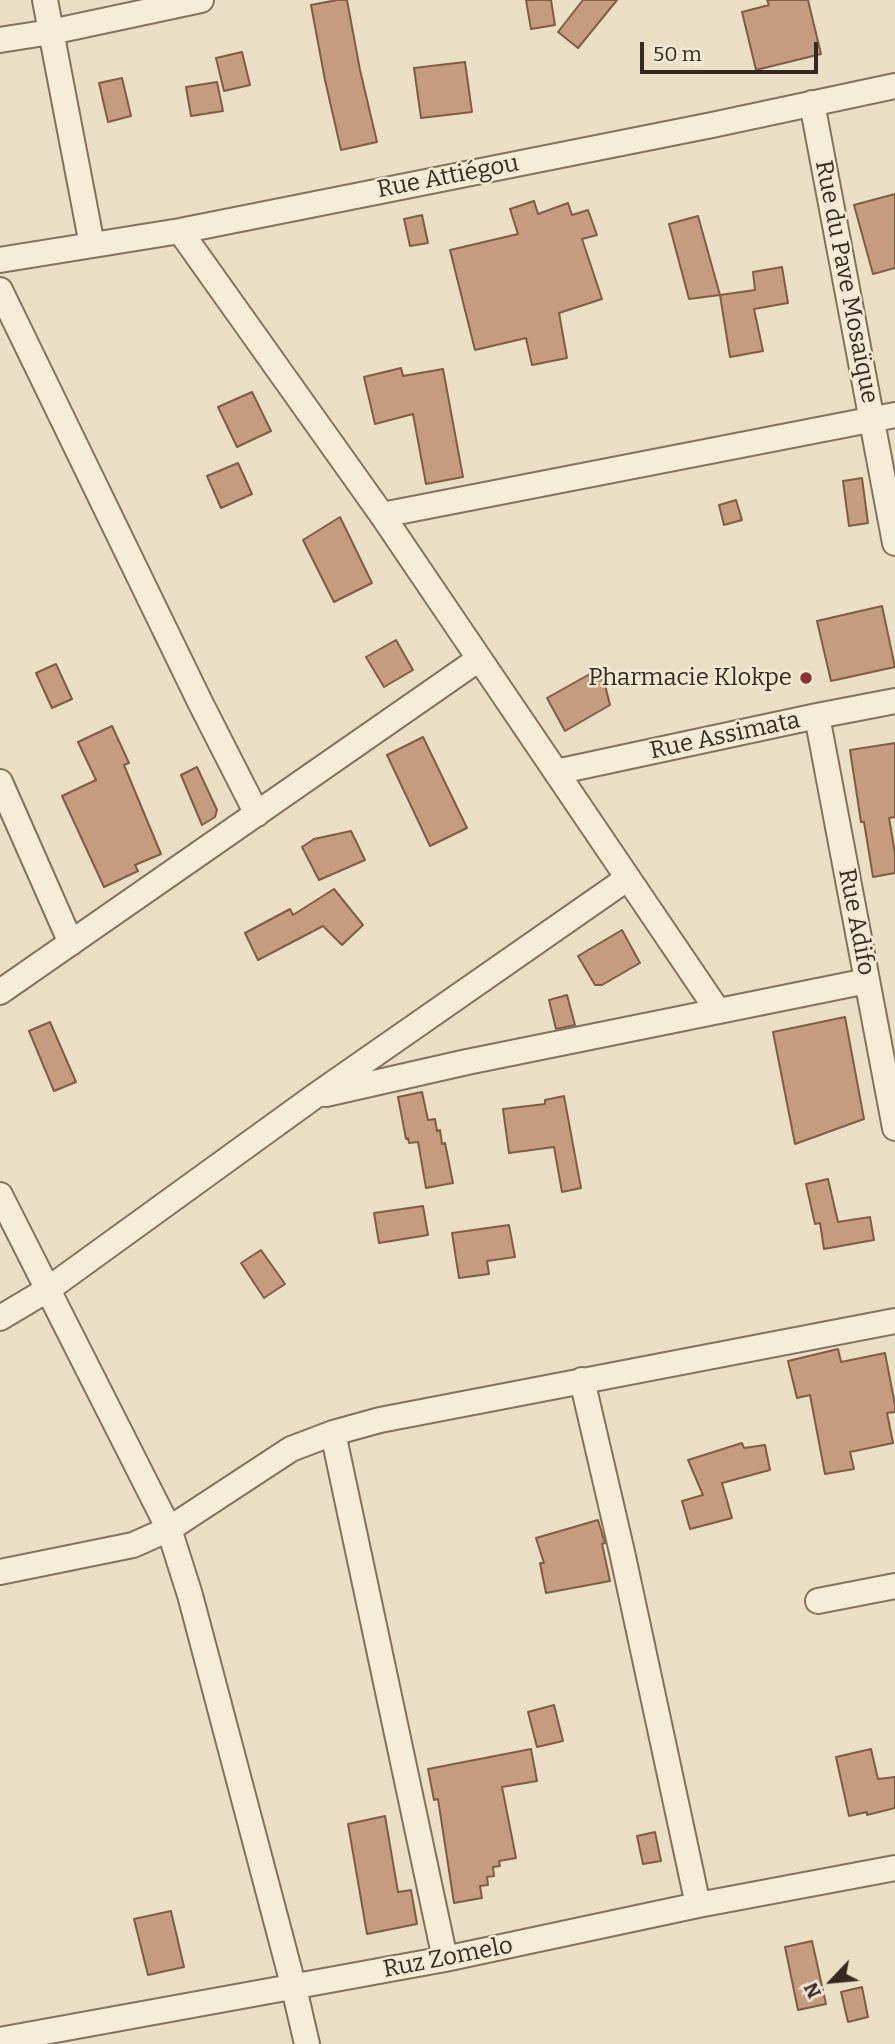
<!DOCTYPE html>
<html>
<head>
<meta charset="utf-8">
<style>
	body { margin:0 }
	#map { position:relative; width:895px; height:2044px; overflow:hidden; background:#eadfc5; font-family:Bitter,serif }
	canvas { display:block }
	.north { position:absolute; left:797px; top:1946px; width:70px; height:70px; -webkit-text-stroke:5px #f2e9d4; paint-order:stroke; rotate:244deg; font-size:19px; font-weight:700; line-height:28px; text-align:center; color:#352a1f }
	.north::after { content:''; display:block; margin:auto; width:24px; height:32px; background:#352a1f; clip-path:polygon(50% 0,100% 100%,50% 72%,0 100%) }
	.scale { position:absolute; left:640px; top:42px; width:178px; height:32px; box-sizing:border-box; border:4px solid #352a1f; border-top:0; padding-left:9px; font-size:21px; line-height:24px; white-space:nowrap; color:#352a1f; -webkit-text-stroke:5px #f2e9d4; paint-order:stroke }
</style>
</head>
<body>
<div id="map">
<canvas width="895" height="2044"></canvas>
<div class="north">N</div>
<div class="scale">50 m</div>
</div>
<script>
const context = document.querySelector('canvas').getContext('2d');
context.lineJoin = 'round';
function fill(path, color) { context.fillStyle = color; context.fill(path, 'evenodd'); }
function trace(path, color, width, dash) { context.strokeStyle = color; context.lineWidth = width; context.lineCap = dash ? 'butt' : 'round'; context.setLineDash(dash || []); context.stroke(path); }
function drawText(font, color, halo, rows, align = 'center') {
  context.font = font + ' Bitter,serif'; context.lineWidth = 5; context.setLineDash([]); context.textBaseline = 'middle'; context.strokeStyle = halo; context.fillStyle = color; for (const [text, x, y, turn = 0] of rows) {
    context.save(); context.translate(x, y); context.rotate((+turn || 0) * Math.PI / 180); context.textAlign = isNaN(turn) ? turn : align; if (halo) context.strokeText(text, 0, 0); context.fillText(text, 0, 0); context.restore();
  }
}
const building = new Path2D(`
	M 337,0 L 347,0 L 360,70 L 377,142 L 341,150 L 325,80 L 311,5 Z
	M 526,0 L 551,0 L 555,25 L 531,29 Z
	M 583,0 L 617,0 L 578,48 L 558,32 Z
	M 767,0 L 808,0 L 821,54 L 756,70 L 742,12 L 769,5 Z
	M 242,52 L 250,85 L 224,91 L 216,58 Z
	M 465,62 L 472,112 L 421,118 L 414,68 Z
	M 122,78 L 131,116 L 108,122 L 99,83 Z
	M 217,82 L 223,111 L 191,116 L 186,87 Z
	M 895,194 L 895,268 L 873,274 L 854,205 Z
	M 534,201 L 538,214 L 568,203 L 572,215 L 588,210 L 597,235 L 582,239 L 602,299 L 559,313 L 567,358 L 532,365 L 526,338 L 475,350 L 450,250 L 518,234 L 510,209 Z
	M 422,215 L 428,243 L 410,246 L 404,219 Z
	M 698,216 L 720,295 L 689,299 L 669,224 Z
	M 782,267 L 788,303 L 754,309 L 763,351 L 730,357 L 720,295 L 755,290 L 753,272 Z
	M 401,368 L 403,376 L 443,369 L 463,477 L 426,484 L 413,414 L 375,424 L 364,377 Z
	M 252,392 L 271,431 L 237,447 L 218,407 Z
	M 238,463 L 252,494 L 221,508 L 207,476 Z
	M 862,478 L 868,523 L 849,526 L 843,481 Z
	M 736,500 L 742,520 L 724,525 L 719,505 Z
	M 340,517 L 372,583 L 334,602 L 303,540 Z
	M 882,606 L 895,667 L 831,681 L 817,621 Z
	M 396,640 L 413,670 L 384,687 L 366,657 Z
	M 56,664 L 72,699 L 52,708 L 36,673 Z
	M 597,670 L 605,685 L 610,705 L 565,731 L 547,698 Z
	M 112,726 L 129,763 L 124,765 L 161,854 L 135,865 L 138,871 L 104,887 L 62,796 L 96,780 L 78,742 Z
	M 423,737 L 467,828 L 430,846 L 387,755 Z
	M 895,743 L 895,817 L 889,818 L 895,853 L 895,873 L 873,877 L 864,822 L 861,822 L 850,750 Z
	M 197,767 L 217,810 L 215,817 L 202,825 L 181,775 Z
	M 351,831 L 365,860 L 319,880 L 302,847 L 314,839 Z
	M 334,889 L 363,925 L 342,945 L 323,926 L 258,960 L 245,933 L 290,909 L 293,915 Z
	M 622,930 L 640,963 L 602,985 L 595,985 L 578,956 Z
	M 567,995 L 575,1025 L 556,1029 L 549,1000 Z
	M 845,1017 L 864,1119 L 795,1144 L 773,1032 Z
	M 50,1022 L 76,1082 L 54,1091 L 29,1031 Z
	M 422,1092 L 428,1120 L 435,1119 L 437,1131 L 440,1130 L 442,1144 L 445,1143 L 453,1183 L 426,1188 L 418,1142 L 409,1143 L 408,1138 L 406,1139 L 398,1097 Z
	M 564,1096 L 581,1188 L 562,1192 L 554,1147 L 509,1153 L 503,1109 L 545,1104 L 545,1100 Z
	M 828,1179 L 838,1222 L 870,1217 L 874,1240 L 824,1249 L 820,1223 L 815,1224 L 806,1184 Z
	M 423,1206 L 428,1235 L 379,1243 L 374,1213 Z
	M 509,1225 L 515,1257 L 487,1261 L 489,1274 L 459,1278 L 452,1233 Z
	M 261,1250 L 285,1284 L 264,1298 L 241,1263 Z
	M 838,1349 L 841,1362 L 885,1353 L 895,1405 L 895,1412 L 887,1413 L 893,1443 L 850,1452 L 854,1469 L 825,1474 L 810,1395 L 797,1398 L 788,1361 Z
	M 742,1443 L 744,1448 L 765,1445 L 770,1470 L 722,1483 L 732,1518 L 690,1529 L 682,1501 L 703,1495 L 688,1460 Z
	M 598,1520 L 605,1543 L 602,1544 L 610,1581 L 546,1593 L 540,1563 L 544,1563 L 536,1538 Z
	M 554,1705 L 563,1741 L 537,1747 L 528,1712 Z
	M 531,1749 L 537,1781 L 502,1787 L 516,1858 L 499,1861 L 500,1866 L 493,1867 L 494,1876 L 487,1877 L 488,1885 L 480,1886 L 482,1898 L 454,1903 L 438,1799 L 434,1800 L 428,1769 Z
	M 871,1749 L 878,1779 L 895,1777 L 895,1808 L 867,1815 L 867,1812 L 849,1816 L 836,1757 Z
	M 385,1816 L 398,1892 L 411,1890 L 417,1924 L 367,1934 L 348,1824 Z
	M 655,1832 L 661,1861 L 643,1864 L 637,1836 Z
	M 171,1911 L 184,1967 L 148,1975 L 134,1919 Z
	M 812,1941 L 826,2004 L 798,2010 L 785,1947 Z
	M 862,1987 L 868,2017 L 848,2022 L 841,1992 Z`);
fill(building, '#c59c7f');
trace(building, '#805c45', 2);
const street = new Path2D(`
	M 45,0 L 92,245
	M 0,40 L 51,32 L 201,0
	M 812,103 L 895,543
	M 180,231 L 382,515 L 718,1011
	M 0,260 L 180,231 L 712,125 L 895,86
	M 0,290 L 200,702 L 257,814
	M 382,515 L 895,415
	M 817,716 L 895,1128
	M 556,772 L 817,716 L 895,701
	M 0,782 L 71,943
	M 0,992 L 479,659
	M 326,1094 L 467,1062 L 867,981
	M 0,1195 L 169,1529 L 190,1595 L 294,1988 L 307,2044
	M 0,1318 L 47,1290 L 315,1096 L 628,878
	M 582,1380 L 622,1552 L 698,1905
	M 333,1433 L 445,1959
	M 0,1572 L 133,1545 L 169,1529 L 291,1449 L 333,1433 L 380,1420 L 895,1321
	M 818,1601 L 895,1586
	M 0,2040 L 445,1959 L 698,1905 L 895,1868`);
trace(street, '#83715d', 28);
trace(street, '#f6edd8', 24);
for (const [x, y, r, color] of [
	[806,678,7,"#8d3233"]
]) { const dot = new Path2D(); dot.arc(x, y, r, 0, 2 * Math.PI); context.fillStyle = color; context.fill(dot); trace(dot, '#f2e9d4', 2.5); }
drawText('24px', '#352a1f', '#f2e9d4', [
	["Rue Attiégou",448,177,-11],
	["Rue du Pave Mosaïque",846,282,79],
	["Rue Assimata",725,736,-12],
	["Rue Adifo",856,922,79],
	["Ruz Zomelo",448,1958,-11]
]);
drawText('24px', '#352a1f', '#f2e9d4', [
	["Pharmacie Klokpe",792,678]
], 'right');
</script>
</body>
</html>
